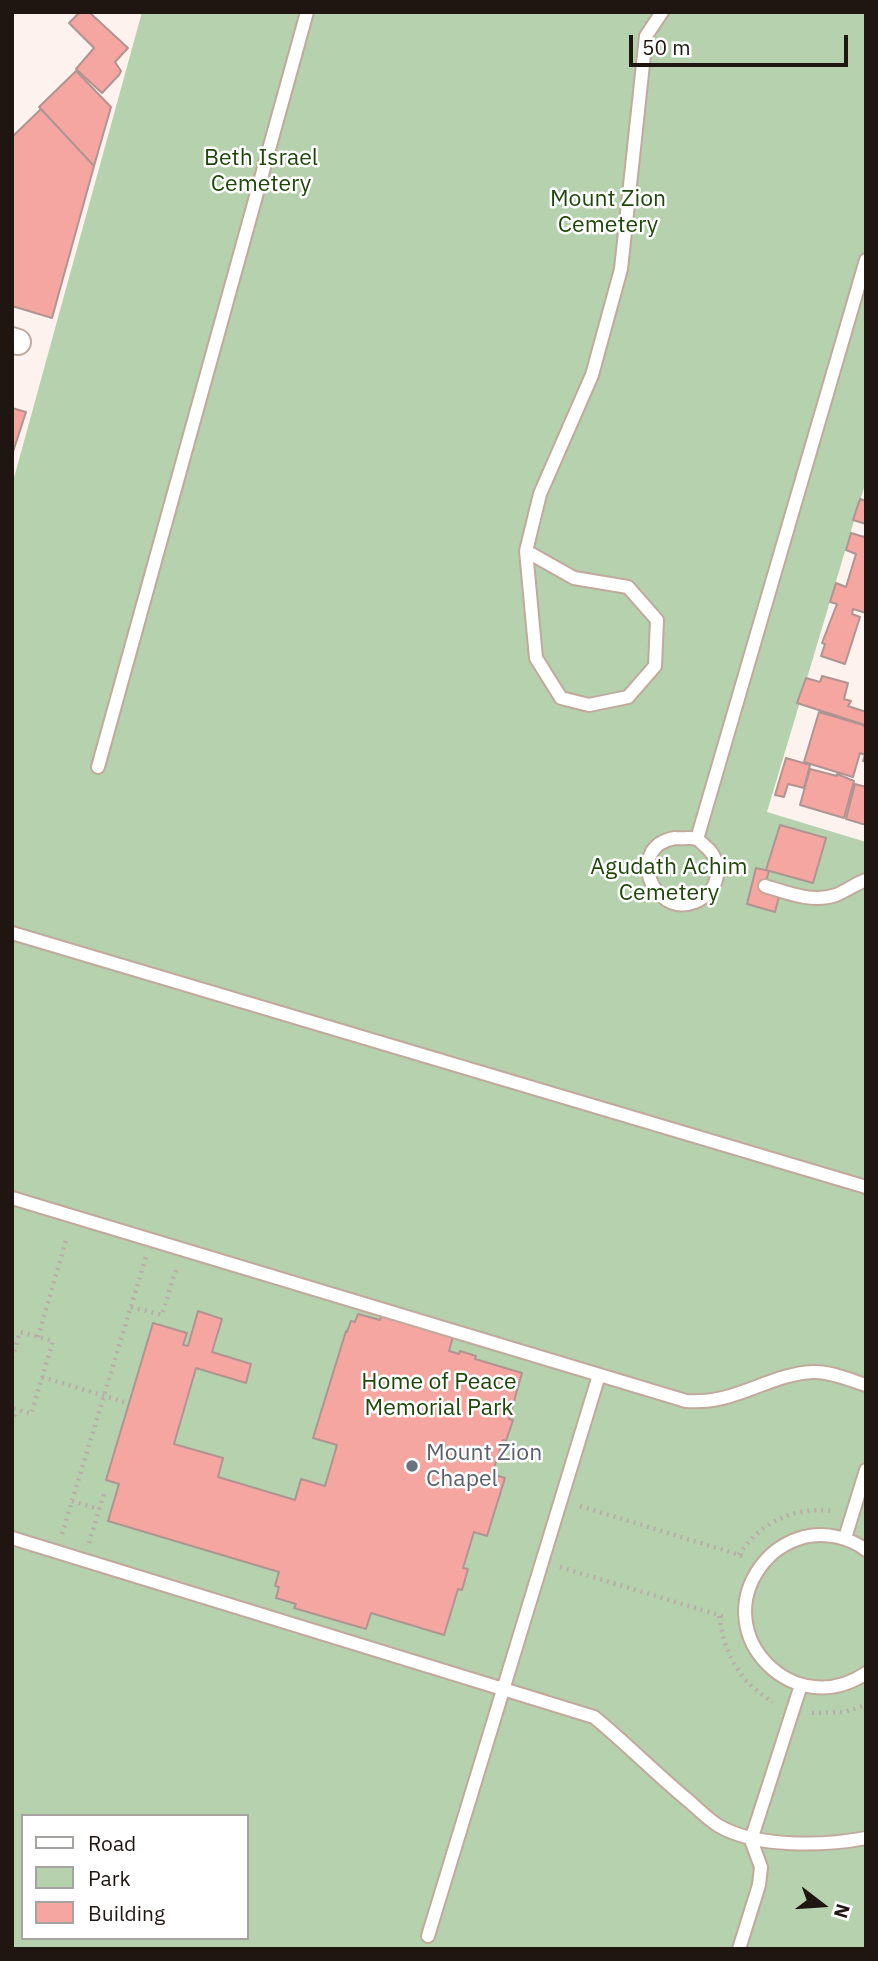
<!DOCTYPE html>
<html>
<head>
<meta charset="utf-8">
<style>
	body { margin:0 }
	#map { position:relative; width:878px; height:1961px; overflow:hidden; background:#fdf2ed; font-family:"IBM Plex Sans",sans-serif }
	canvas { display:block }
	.frame { position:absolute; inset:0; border:14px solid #1f1612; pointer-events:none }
	.legend { position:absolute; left:21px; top:1814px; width:228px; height:126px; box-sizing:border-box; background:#fff; border:2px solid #a5a2a0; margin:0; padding:9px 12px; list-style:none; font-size:21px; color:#1f1612 }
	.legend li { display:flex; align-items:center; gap:14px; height:35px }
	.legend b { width:35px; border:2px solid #a5a2a0 }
	.north { position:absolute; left:787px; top:1870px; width:70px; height:70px; -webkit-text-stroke:5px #fff; paint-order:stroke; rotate:107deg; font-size:19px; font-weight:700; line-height:28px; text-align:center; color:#1f1612 }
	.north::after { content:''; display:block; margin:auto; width:24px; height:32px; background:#1f1612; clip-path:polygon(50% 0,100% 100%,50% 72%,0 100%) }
	.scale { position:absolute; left:629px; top:35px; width:219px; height:32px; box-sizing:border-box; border:4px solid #1f1612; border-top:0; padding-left:9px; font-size:21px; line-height:24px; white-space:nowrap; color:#1f1612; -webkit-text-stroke:5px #fff; paint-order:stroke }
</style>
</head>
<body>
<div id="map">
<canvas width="878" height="1961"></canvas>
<div class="frame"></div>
<ul class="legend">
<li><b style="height:9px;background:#fff"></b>Road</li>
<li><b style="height:19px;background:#b6d1ad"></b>Park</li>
<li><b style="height:19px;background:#f5a6a0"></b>Building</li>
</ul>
<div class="north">N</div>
<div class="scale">50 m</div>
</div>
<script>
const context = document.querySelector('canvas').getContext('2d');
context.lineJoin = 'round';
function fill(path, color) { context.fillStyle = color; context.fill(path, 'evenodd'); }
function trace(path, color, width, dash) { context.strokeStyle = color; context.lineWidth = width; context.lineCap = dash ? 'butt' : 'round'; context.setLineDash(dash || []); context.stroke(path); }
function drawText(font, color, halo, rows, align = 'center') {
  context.font = font + ' "IBM Plex Sans",sans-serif'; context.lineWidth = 5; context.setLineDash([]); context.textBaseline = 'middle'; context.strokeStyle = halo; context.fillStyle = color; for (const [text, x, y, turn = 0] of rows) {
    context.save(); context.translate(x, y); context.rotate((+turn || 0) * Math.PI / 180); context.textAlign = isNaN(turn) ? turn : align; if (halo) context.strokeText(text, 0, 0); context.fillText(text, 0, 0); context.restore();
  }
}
fill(new Path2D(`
	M 142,12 L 866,12 L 866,481 L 767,812 L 866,842 L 866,1949 L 12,1949 L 12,485 ZM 23,1816 L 247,1816 L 247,1938 L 23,1938 Z`), '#b6d1ad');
const building = new Path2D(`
	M 80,12 L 89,12 L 128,48 L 115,62 L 121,71 L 119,75 L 102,93 L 76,69 L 94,48 L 69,23 Z
	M 76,71 L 111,107 L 94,166 L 39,107 Z
	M 41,109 L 94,166 L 52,318 L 12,306 L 12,137 Z
	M 12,408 L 26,412 L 12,455 Z
	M 860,499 L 866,501 L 866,524 L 853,520 Z
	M 851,533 L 864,537 L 866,533 L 866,613 L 853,609 L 852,614 L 860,617 L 845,664 L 821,656 L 825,644 L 822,643 L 837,604 L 830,602 L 836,583 L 846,587 L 856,554 L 846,550 Z
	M 822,676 L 848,683 L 844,699 L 851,701 L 848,706 L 866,712 L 865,725 L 797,703 L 806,678 L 820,682 Z
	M 819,712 L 863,725 L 866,728 L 866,762 L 863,761 L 865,755 L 860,753 L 853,777 L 804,762 Z
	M 786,758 L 810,765 L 804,788 L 788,784 L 784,797 L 775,795 Z
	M 810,769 L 837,776 L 837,774 L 854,781 L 844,818 L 800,805 Z
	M 855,784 L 866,787 L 866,825 L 846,819 Z
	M 780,825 L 826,838 L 813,883 L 766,870 Z
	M 756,868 L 769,871 L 763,891 L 779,896 L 775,912 L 747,904 Z
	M 198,1311 L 222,1319 L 212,1352 L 251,1364 L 246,1383 L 196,1368 L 174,1444 L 223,1458 L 218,1477 L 295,1500 L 301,1479 L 325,1486 L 337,1445 L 313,1438 L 346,1331 L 347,1332 L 351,1321 L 355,1322 L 358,1314 L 380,1320 L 383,1312 L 454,1333 L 449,1351 L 459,1354 L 460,1351 L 476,1356 L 475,1359 L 522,1373 L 509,1419 L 513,1420 L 506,1441 L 503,1440 L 492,1474 L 505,1478 L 487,1536 L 474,1532 L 463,1568 L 468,1569 L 462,1590 L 458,1589 L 444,1635 L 371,1613 L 366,1629 L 294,1608 L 296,1604 L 276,1598 L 279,1587 L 275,1586 L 279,1572 L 108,1521 L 119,1484 L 106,1480 L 153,1323 L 187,1333 L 183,1345 L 188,1346 Z`);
fill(building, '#f5a6a0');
trace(building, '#b09492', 2);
const service = new Path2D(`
	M 526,551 L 574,578 L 628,587 L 657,620 L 655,666 L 628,697 L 589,705 L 561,698 L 536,658 L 526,551 L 540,494 L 592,375 L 621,269 L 646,36 L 662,12
	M 98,767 L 307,12
	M 675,838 C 681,839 691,837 697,839 C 700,840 702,844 705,846 C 725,862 720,892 695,902 C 653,918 624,847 675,838 Z
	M 697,839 L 866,260
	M 765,886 C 788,893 812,903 836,895 C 846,891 855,884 866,880
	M 12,933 L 866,1187
	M 12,1198 L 686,1401 C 736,1405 768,1374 813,1372 C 829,1371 850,1380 866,1385
	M 12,1538 L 594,1717 C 627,1744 657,1775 690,1802 C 699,1810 709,1820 719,1826 C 757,1848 824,1846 866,1838
	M 845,1538 L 866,1470
	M 866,1550 C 849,1537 825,1532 804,1537 C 786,1542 772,1551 761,1566 C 709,1636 795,1722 866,1673
	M 428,1936 L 599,1375
	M 739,1949 L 759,1885 L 761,1867 L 751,1840 L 801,1685`);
const minor = new Path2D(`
	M 12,340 L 18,342`);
trace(service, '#c1a99c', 16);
trace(minor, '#c1a99c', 28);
trace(new Path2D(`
	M 131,1307 L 162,1315 L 177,1266
	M 38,1337 L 67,1237
	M 12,1358 L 20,1332 L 53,1341 L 31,1414 L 12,1408
	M 42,1377 L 124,1402
	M 12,1423 L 16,1410
	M 72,1501 L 99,1509
	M 580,1506 L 743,1556
	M 62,1534 L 146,1257
	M 89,1543 L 105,1490
	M 739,1555 C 760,1522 795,1506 834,1511
	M 560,1567 L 725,1617
	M 719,1616 C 724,1653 740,1683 773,1702
	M 812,1713 L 845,1712 L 866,1705`), '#b8ada9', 4.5, [2, 5]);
trace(service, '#fff', 12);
trace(minor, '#fff', 24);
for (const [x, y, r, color] of [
	[412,1466,7,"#6b7280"]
]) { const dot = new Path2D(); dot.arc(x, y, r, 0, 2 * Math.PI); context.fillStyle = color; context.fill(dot); trace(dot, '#fff', 2.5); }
drawText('23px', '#1e4709', '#fff', [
	["Beth Israel",261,158],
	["Cemetery",261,184],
	["Mount Zion",608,199],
	["Cemetery",608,225],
	["Agudath Achim",669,867],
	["Cemetery",669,893],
	["Home of Peace",439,1382],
	["Memorial Park",439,1408]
]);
drawText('23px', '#5b616d', '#fff', [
	["Mount Zion",426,1453],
	["Chapel",426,1479]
], 'left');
</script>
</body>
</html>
